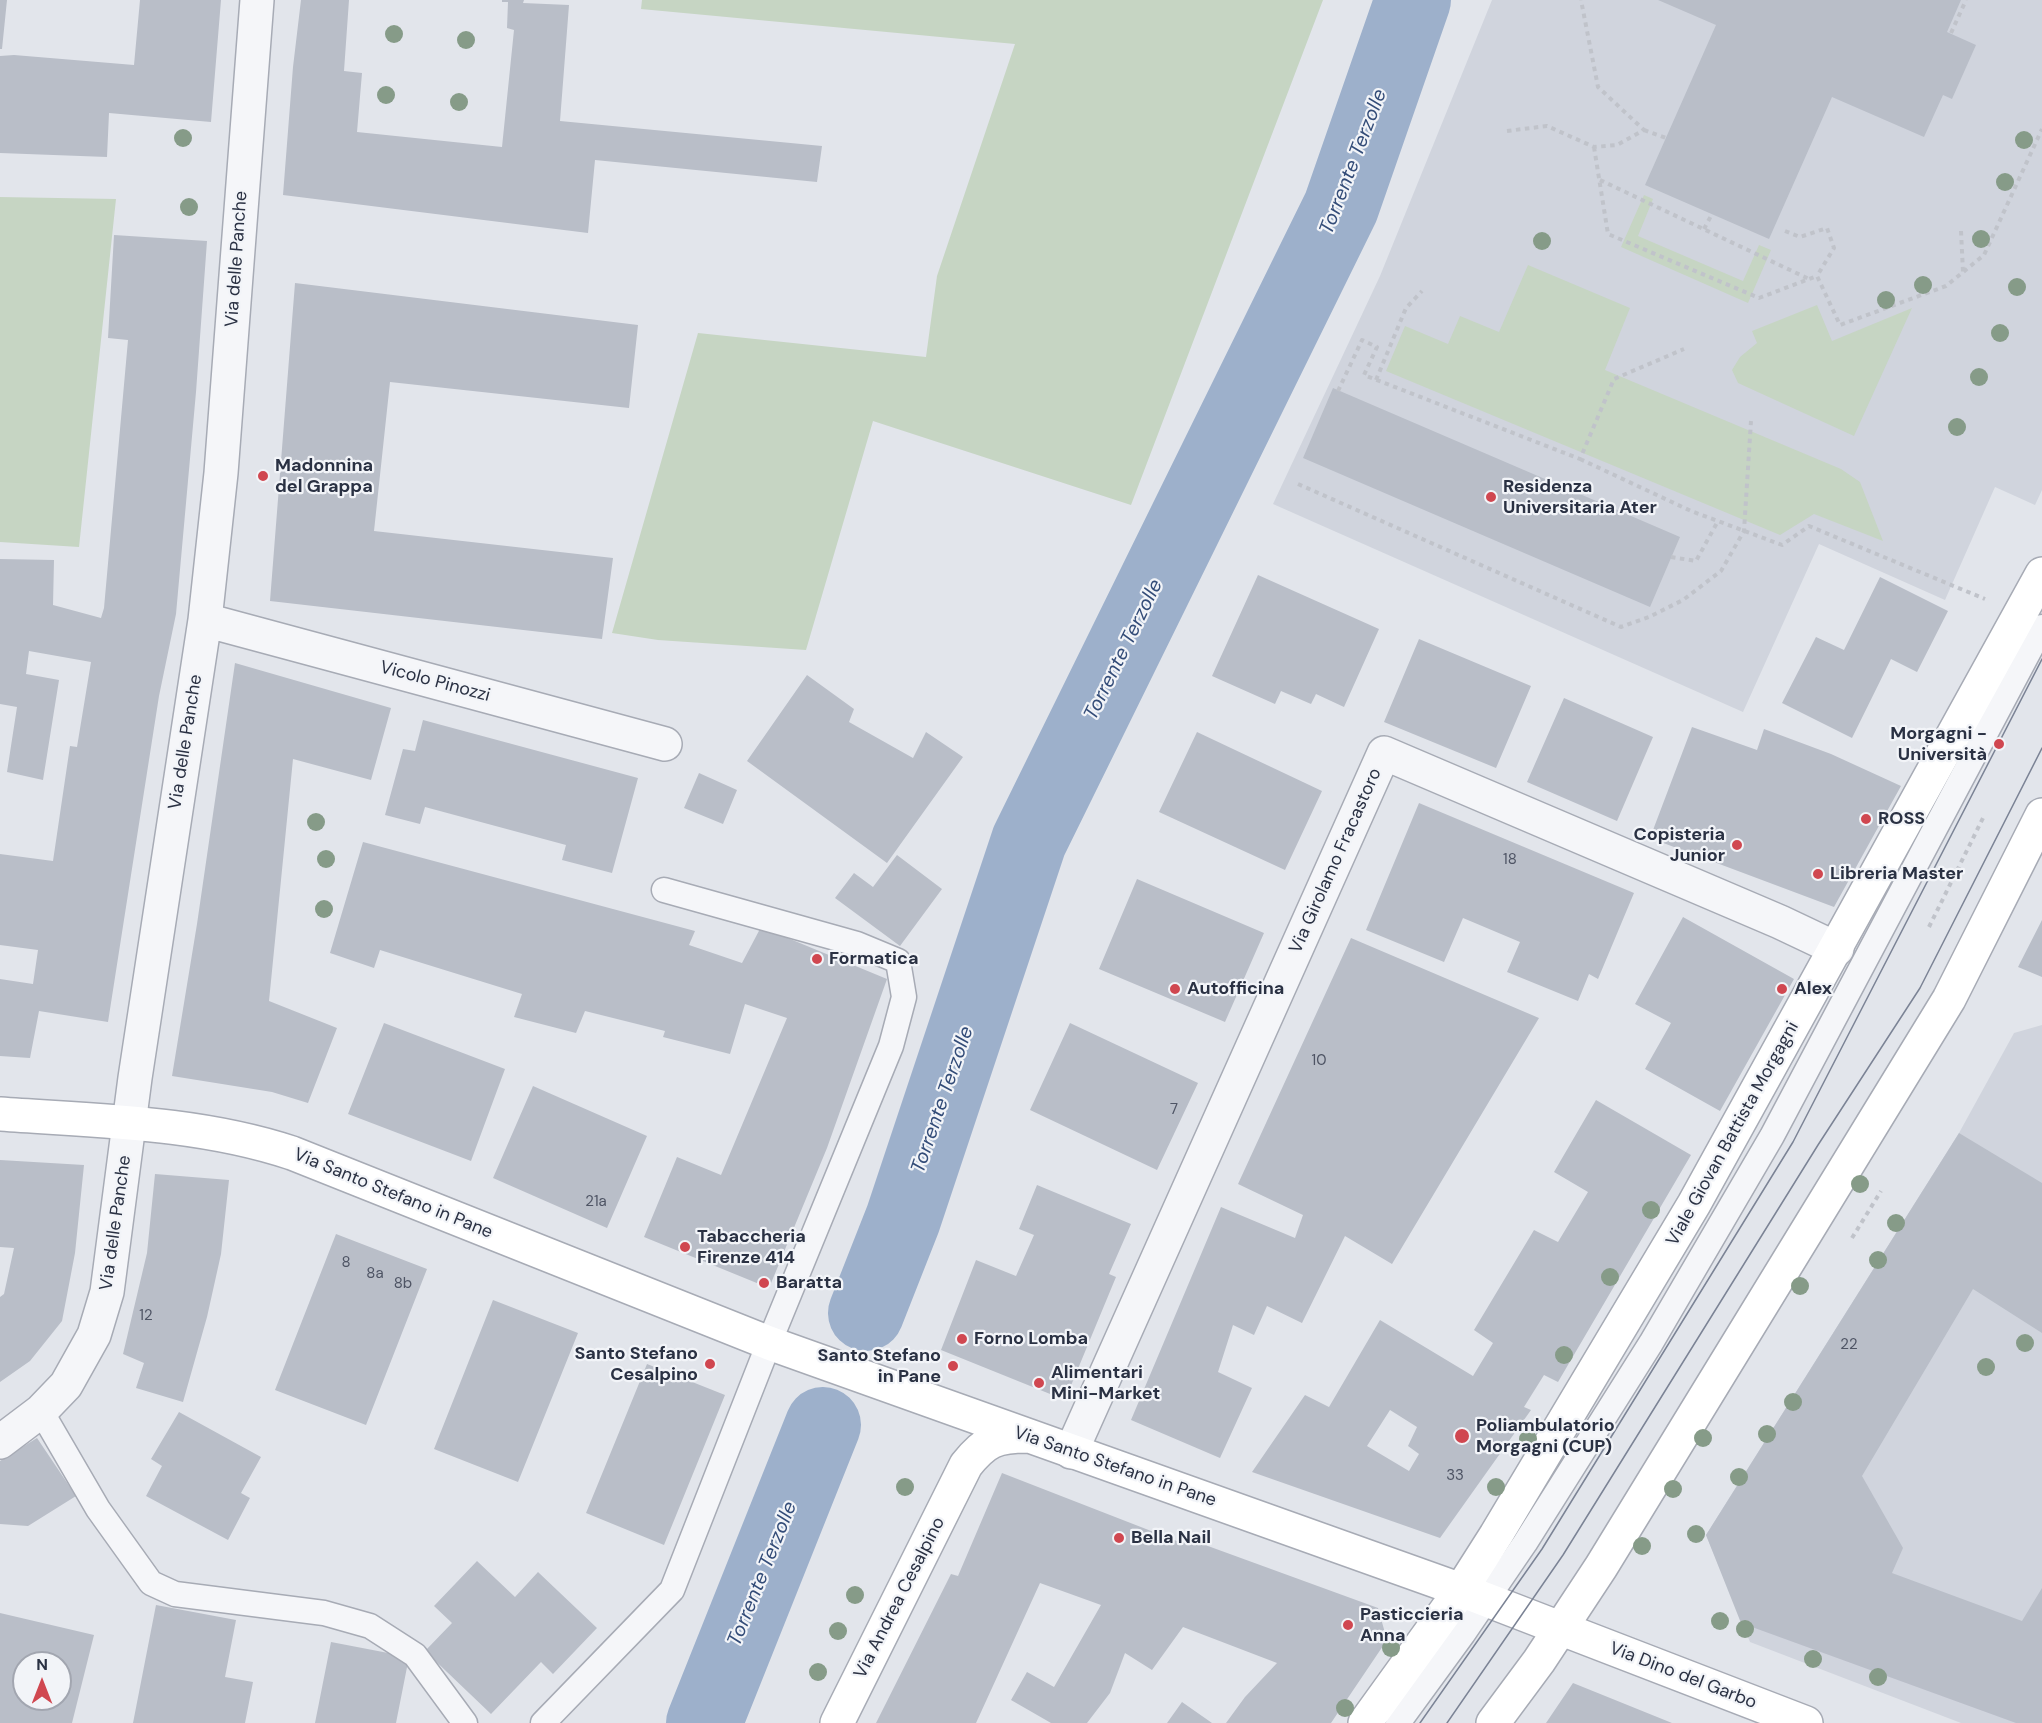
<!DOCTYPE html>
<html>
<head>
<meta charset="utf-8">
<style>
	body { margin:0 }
	#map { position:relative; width:2042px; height:1723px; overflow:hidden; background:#e2e5eb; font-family:"DM Sans",sans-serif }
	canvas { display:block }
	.north { position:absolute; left:12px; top:1651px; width:60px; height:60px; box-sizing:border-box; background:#f2f4f8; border:2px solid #a2a6b0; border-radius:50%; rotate:0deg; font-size:16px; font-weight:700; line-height:24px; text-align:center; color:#2a3143 }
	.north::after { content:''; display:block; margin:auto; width:21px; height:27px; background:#d04750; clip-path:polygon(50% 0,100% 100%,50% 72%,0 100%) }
</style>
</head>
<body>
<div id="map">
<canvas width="2042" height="1723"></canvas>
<div class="north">N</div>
</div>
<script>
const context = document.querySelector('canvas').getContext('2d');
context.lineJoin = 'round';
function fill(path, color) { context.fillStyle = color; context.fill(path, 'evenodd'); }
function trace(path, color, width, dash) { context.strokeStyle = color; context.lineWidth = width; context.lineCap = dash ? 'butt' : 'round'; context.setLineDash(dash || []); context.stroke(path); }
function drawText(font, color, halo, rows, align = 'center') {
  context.font = font + ' "DM Sans",sans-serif'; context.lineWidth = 4.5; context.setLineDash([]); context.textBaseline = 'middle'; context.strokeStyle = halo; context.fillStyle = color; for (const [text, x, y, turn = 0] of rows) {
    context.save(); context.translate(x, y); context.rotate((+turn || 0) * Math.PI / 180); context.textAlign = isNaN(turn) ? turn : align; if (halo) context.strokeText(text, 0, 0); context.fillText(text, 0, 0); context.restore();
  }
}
fill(new Path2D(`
	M 1492,0 L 2042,0 L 2042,490 L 2035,505 L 1995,487 L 1945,600 L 1819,544 L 1743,712 L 1273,504 L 1380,276 Z
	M 2042,1025 L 2042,1723 L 1961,1723 L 1750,1642 L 1706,1535 L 1959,1133 L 2014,1033 Z`), '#d0d4dd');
fill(new Path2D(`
	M 642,0 L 1323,0 L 1131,505 L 873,421 L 806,650 L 658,640 L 612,633 L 698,333 L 926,357 L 937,276 L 1015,44 L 641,9 Z
	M 1644,195 L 1653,199 L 1638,236 L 1743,281 L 1759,245 L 1771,250 L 1748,303 L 1621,247 Z
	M 0,197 L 116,199 L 79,547 L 0,542 Z
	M 1528,265 L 1630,308 L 1605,370 L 1841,469 L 1860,482 L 1883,541 L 1814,514 L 1780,535 L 1386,371 L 1405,326 L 1448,344 L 1460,316 L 1499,332 Z
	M 1817,305 L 1832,341 L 1912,308 L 1854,436 L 1738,383 L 1732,370 L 1740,357 L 1757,343 L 1752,331 Z`), '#c6d5c3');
trace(new Path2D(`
	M 866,1313 L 903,1219 L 1029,841 L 1341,207 L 1413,0
	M 704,1723 L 823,1425`), '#9db0cb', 76);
fill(new Path2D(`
	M 0,0 L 7,0 L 2,49 L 0,49 Z
	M 140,0 L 221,0 L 211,122 L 109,113 L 107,157 L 0,153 L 0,56 L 14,55 L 134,65 Z
	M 301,0 L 349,0 L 344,71 L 362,73 L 357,132 L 502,147 L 514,30 L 507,28 L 508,2 L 502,2 L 502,0 L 524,0 L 523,3 L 569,5 L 560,121 L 822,146 L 817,182 L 595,160 L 588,233 L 283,195 L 293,67 Z
	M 1658,0 L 1961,0 L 1947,32 L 1976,45 L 1952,99 L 1943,95 L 1924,137 L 1832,97 L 1769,239 L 1645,185 L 1716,25 Z
	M 114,235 L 207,241 L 196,392 L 176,614 L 159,696 L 108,1022 L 39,1011 L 30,1058 L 0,1056 L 0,979 L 33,984 L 38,950 L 0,945 L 0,854 L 53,861 L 70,746 L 77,747 L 91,662 L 29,651 L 26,674 L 59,680 L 43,780 L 7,772 L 17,707 L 0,704 L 0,559 L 54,560 L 53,605 L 101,618 L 104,608 L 128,340 L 108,338 Z
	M 295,283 L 638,325 L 629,408 L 390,382 L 374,531 L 613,558 L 602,639 L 270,601 Z
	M 1333,388 L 1680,537 L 1650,607 L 1303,458 Z
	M 1258,575 L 1379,629 L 1344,707 L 1316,694 L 1311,704 L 1281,691 L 1275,704 L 1212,676 Z
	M 1880,577 L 1948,611 L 1917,672 L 1891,659 L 1852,738 L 1782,703 L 1816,637 L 1844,650 Z
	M 1419,639 L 1531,686 L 1496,768 L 1384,722 Z
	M 235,663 L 391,708 L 371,780 L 293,759 L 269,1001 L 337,1028 L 308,1103 L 272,1092 L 172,1076 L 197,924 Z
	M 807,675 L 854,709 L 849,722 L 913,758 L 926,732 L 963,757 L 887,863 L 747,761 Z
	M 1564,698 L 1653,737 L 1617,821 L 1527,782 Z
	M 423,720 L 638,778 L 612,873 L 562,860 L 566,845 L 425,807 L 420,824 L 385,815 L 403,749 L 415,751 Z
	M 1692,727 L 1757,750 L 1764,729 L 1831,754 L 1901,786 L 1834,907 L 1650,838 Z
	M 1197,732 L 1322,791 L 1285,870 L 1159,812 Z
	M 699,773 L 737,790 L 723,824 L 684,808 Z
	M 1419,803 L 1634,893 L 1598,979 L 1589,974 L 1578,1001 L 1507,972 L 1520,942 L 1463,918 L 1444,962 L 1366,930 Z
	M 363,842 L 695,931 L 689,945 L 742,963 L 761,927 L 887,979 L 827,1148 L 769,1288 L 644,1237 L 677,1157 L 721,1175 L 787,1018 L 745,1004 L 730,1054 L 663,1037 L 665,1031 L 585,1011 L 576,1033 L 514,1017 L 522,994 L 380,950 L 374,968 L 330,953 Z
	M 897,855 L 942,889 L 900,946 L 835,898 L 854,873 L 873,887 Z
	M 1137,879 L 1264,933 L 1225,1022 L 1099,969 Z
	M 1683,917 L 1794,979 L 1720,1111 L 1645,1069 L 1671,1023 L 1635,1004 Z
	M 2042,920 L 2042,977 L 2018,967 Z
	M 1351,938 L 1539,1018 L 1392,1264 L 1345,1236 L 1302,1323 L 1267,1306 L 1254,1335 L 1233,1325 L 1218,1372 L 1252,1388 L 1220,1458 L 1131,1420 L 1221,1207 L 1295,1238 L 1303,1215 L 1238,1184 Z
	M 384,1023 L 505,1069 L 471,1161 L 348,1114 Z
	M 1070,1023 L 1198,1083 L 1157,1170 L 1030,1110 Z
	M 533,1086 L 647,1136 L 607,1228 L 493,1178 Z
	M 1596,1100 L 1691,1155 L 1558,1382 L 1544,1375 L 1524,1407 L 1531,1410 L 1440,1538 L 1252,1472 L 1305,1395 L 1329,1407 L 1380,1320 L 1473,1376 L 1493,1343 L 1474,1330 L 1534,1230 L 1558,1242 L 1588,1192 L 1554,1172 ZM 1390,1410 L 1417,1427 L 1408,1446 L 1419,1454 L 1409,1471 L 1367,1446 Z
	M 1959,1133 L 2042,1183 L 2042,1333 L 1973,1289 L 1862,1476 L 1903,1548 L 1892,1573 L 2022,1621 L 2042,1588 L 2042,1723 L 2016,1723 L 1741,1623 L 1706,1535 Z
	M 0,1160 L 84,1165 L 75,1253 L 62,1321 L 30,1361 L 0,1382 L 0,1297 L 4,1294 L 14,1248 L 0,1247 Z
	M 155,1174 L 229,1180 L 221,1254 L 207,1317 L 183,1402 L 136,1388 L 144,1363 L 123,1354 L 147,1253 Z
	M 1037,1185 L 1131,1224 L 1109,1274 L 1116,1277 L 1065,1400 L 941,1350 L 976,1260 L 1016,1276 L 1034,1235 L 1019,1229 Z
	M 336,1234 L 427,1269 L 366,1425 L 275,1390 Z
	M 493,1300 L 578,1333 L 518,1482 L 434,1449 Z
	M 647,1364 L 725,1395 L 664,1545 L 586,1513 Z
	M 179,1412 L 261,1457 L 241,1493 L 250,1498 L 228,1540 L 146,1496 L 162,1466 L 151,1459 Z
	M 37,1438 L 76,1496 L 28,1526 L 0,1524 L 0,1461 Z
	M 1002,1473 L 1182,1543 L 1186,1538 L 1378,1608 L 1387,1640 L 1331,1723 L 1226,1723 L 1245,1697 L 1277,1663 L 1183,1627 L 1152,1670 L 1125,1653 L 1110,1693 L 1087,1723 L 1051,1723 L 1011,1700 L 1027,1672 L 1054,1687 L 1101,1605 L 1040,1583 L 976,1723 L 876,1723 L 951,1574 L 958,1576 Z
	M 477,1561 L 515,1597 L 538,1572 L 597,1628 L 553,1674 L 541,1662 L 491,1714 L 425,1651 L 452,1623 L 434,1606 Z
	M 156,1605 L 236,1620 L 225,1677 L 253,1682 L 245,1723 L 133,1723 Z
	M 0,1613 L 94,1635 L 72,1723 L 0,1723 ZM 24,1663 L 60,1663 L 60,1699 L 24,1699 Z
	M 331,1642 L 409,1657 L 396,1723 L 315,1723 Z
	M 1573,1683 L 1672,1723 L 1546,1723 Z
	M 1182,1702 L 1212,1723 L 1167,1723 Z`), '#b9bec8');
const lane = new Path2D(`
	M 41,1411 L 98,1509 L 151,1583 L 175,1594 L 324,1613 L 370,1626 L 415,1655 L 465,1723
	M 543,1723 L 672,1590 L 769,1343 L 891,1046 L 904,997 L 898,961 L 857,944 L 664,890
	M 1398,1723 L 1463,1634 L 1525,1543 L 1651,1343 L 1772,1136 L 2042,627`);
const street = new Path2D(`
	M 205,620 L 665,744
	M 0,1442 L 41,1411 L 66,1385 L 94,1335 L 107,1292 L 135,1078 L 205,620 L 221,473 L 257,0
	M 1071,1452 L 1384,753 L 1780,922 L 1837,949`);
const secondary = new Path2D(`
	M 0,1114 C 97,1121 199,1122 292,1153 L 769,1343 L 1461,1590 L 1806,1723
	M 837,1723 L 966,1465 C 985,1441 996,1436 1027,1436
	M 1365,1723 L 1461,1590 L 1496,1535 L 1694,1204 L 2042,574
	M 1493,1723 L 1539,1661 L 1601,1567 L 1949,999 L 2042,815`);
trace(lane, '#a7abb5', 27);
trace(street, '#a7abb5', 36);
trace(secondary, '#a7abb5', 36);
trace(new Path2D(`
	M 1951,33 L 1966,0
	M 1644,130 L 1666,138
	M 1507,131 L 1547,126 L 1594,147 L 1617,145 L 1644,130 L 1598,87 L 1581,0
	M 1594,147 L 1608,234 L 1759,298 L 1817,276 L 1840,325 L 1946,286 L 1984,255 L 2042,129
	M 1600,180 L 1809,279
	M 1704,229 L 1712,214
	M 1785,231 L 1800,237 L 1827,228 L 1834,248 L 1817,276
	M 1961,231 L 1963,272
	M 1376,380 L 1406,308 L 1422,291
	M 1338,391 L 1362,340 L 1377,347 L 1364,375 L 1580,459 L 1614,379 L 1684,349
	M 1580,459 L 1691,511 L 1782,545 L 1809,526 L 1985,599
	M 1298,484 L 1621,627 L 1649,617 L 1683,600 L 1721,571 L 1744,531 L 1751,421
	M 1671,557 L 1696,561 L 1718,521
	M 1929,927 L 1984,816
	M 1852,1238 L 1881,1191`), '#c0c3ca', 4, [4.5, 4.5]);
trace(lane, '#f5f6f9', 24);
trace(street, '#f5f6f9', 33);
trace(secondary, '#fff', 33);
trace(new Path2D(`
	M 1420,1723 L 1542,1549 L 1793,1142 L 2042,659
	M 1447,1723 L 1563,1555 L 1818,1145 L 1920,988 L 2042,748`), '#7b8395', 1.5);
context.fillStyle = '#869b88';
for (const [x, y] of [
	[394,34],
	[466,40],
	[386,95],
	[459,102],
	[183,138],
	[2024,140],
	[2005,182],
	[189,207],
	[1981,239],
	[1542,241],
	[1923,285],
	[2017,287],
	[1886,300],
	[2000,333],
	[1979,377],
	[1957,427],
	[316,822],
	[326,859],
	[324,909],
	[1860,1184],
	[1651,1210],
	[1896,1223],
	[1878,1260],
	[1610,1277],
	[1800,1286],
	[2025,1343],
	[1564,1355],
	[1986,1367],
	[1793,1402],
	[1767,1434],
	[1703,1438],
	[1528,1439],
	[1739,1477],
	[905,1487],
	[1496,1487],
	[1673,1489],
	[1696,1534],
	[1642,1546],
	[855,1595],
	[1720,1621],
	[1745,1629],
	[838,1631],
	[1391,1648],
	[1813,1659],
	[818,1672],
	[1878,1677],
	[1345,1708]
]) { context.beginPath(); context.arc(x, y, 9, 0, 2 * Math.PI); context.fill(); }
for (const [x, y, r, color] of [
	[263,476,6,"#d04750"],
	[1491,497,6,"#d04750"],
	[1999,744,6,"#d04750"],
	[1866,819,6,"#d04750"],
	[1737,845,6,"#d04750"],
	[1818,874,6,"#d04750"],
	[817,959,6,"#d04750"],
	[1175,989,6,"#d04750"],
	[1782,989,6,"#d04750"],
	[685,1247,6,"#d04750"],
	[764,1283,6,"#d04750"],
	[962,1339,6,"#d04750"],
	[710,1364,6,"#d04750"],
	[953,1366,6,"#d04750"],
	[1039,1383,6,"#d04750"],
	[1462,1436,8,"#d04750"],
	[1119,1538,6,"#d04750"],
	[1348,1625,6,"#d04750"]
]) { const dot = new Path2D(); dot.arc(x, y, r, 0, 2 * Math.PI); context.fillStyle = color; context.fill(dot); trace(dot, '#f2f4f8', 2); }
drawText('15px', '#4e5464', null, [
	["18",1510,860],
	["10",1319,1061],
	["7",1174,1110],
	["21a",596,1202],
	["8",346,1263],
	["8a",375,1274],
	["8b",403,1284],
	["12",146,1316],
	["22",1849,1345],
	["33",1455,1476]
]);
drawText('18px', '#2a3143', '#f2f4f8', [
	["Via delle Panche",237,259,-86],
	["Vicolo Pinozzi",435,682,15],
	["Via delle Panche",186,742,-81],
	["Via Girolamo Fracastoro",1336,861,-66],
	["Viale Giovan Battista Morgagni",1733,1134,-61],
	["Via Santo Stefano in Pane",393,1194,22],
	["Via delle Panche",116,1223,-82],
	["Via Santo Stefano in Pane",1115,1467,19],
	["Via Andrea Cesalpino",900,1598,-63],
	["Via Dino del Garbo",1683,1676,21]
]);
drawText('bold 18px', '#2a3143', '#f2f4f8', [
	["Madonnina",275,466],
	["del Grappa",275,487],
	["Residenza",1503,487],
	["Universitaria Ater",1503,508],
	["Morgagni -",1987,734,"right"],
	["Università",1987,755,"right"],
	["ROSS",1878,819],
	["Copisteria",1725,835,"right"],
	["Junior",1725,856,"right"],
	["Libreria Master",1830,874],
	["Formatica",829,959],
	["Autofficina",1187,989],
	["Alex",1794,989],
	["Tabaccheria",697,1237],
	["Firenze 414",697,1258],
	["Baratta",776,1283],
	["Forno Lomba",974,1339],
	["Santo Stefano",698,1354,"right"],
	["Cesalpino",698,1375,"right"],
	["Santo Stefano",941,1356,"right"],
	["in Pane",941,1377,"right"],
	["Alimentari",1051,1373],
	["Mini-Market",1051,1394],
	["Poliambulatorio",1476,1426],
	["Morgagni (CUP)",1476,1447],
	["Bella Nail",1131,1538],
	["Pasticcieria",1360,1615],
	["Anna",1360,1636]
], 'left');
drawText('italic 20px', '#334c78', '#f2f4f8', [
	["Torrente Terzolle",1354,162,-69],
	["Torrente Terzolle",1124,650,-64],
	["Torrente Terzolle",943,1100,-71],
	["Torrente Terzolle",763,1574,-68]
]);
</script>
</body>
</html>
